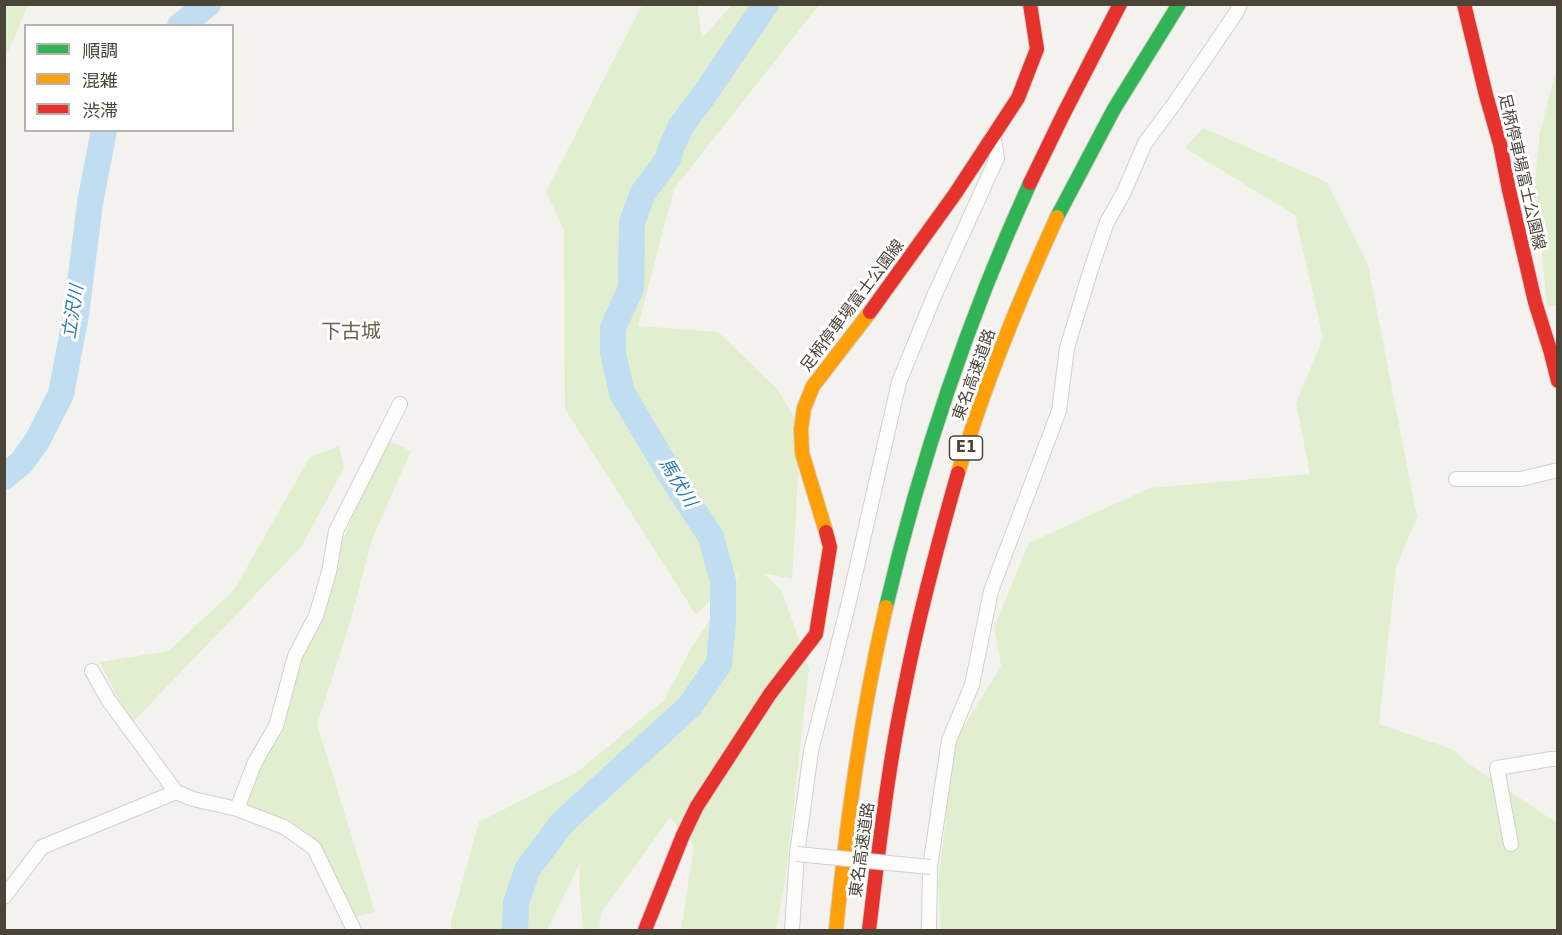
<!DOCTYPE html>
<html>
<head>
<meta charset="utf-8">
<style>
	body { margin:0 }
	#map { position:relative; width:1562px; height:935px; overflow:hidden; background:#f4f2ee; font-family:"DejaVu Sans","Noto Sans JP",sans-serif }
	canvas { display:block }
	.frame { position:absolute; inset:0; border:6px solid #4b4439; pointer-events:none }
	.legend { position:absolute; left:24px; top:24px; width:210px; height:108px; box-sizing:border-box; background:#fff; border:2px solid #b7b4b0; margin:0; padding:8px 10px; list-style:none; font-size:18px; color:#4b4439 }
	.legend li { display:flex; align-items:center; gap:12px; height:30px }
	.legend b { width:30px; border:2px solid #b7b4b0 }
</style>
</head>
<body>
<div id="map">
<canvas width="1562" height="935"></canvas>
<div class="frame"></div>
<ul class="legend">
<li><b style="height:8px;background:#30b455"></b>順調</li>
<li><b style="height:8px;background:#ff9f0a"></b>混雑</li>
<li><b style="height:8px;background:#e5322d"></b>渋滞</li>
</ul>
</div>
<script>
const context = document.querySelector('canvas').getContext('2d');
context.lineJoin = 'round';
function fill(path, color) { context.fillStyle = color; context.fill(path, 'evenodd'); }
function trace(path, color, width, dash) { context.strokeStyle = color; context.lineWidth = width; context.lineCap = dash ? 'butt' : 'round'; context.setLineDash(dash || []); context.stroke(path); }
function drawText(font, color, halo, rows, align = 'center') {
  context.font = font + ' "DejaVu Sans","Noto Sans JP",sans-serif'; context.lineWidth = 6; context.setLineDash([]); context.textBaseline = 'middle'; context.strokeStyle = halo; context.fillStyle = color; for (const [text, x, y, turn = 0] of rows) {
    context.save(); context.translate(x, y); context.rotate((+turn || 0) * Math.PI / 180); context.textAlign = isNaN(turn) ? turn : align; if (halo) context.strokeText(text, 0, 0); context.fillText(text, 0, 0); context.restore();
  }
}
fill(new Path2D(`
	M 5,4 L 28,5 L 5,59 L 4,5 Z
	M 642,5 L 697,5 L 702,38 L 732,5 L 819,5 L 674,189 L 638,326 L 718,332 L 778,390 L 801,429 L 792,579 L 763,573 L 782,591 L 809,669 L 786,874 L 776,930 L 681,930 L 694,846 L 670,817 L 601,913 L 599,930 L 583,930 L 579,883 L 581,861 L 547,930 L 451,930 L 451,922 L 479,822 L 576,773 L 664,700 L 691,649 L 741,571 L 696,615 L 565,409 L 564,230 L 546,192 Z
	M 1557,66 L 1558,306 L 1547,306 L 1535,179 L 1540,132 Z
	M 1203,128 L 1327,182 L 1368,265 L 1417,517 L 1396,568 L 1379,724 L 1454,750 L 1466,762 L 1557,823 L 1557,930 L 941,930 L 938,884 L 955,741 L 1001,666 L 994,627 L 1029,543 L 1150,488 L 1310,474 L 1296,403 L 1323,338 L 1295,215 L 1185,148 Z
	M 383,438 L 411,451 L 373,537 L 346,636 L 317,724 L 375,912 L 348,918 L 303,832 L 241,801 Z
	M 339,446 L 344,468 L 301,547 L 131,724 L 100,662 L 169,651 L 234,590 L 310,457 Z`), '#e1eecf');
trace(new Path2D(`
	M 180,26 L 208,4
	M 4,477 L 22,462 L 37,441 L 61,394 L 76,315 L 90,203 L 104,130
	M 515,930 L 516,903 L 527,870 L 562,823 L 690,706 L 719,664 L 723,622 L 723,581 L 711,537 L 675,482 L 622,393 L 613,353 L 613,328 L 631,288 L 632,222 L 643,193 L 668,159 L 671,148 L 681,126 L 702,98 L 766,4`), '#c0ddf1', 26);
const street = new Path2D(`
	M 1456,479 L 1521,479 L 1558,470
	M 92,671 L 109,701 L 176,792 L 193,799 L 237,809 L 284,827 L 314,848 L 354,930
	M 237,809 L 255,762 L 276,726 L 295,656 L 316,616 L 329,572 L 336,531 L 400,404
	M 1511,844 L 1497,768 L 1551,759 L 1558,759
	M 4,897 L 42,847 L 176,792
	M 792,930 L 797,854 L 811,751 L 847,610 L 899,382 L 935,294 L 997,158 L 993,135
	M 929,930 L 930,867 L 949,740 L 972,685 L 991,591 L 1059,411 L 1067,348 L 1091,269 L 1107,222 L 1124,192 L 1145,143 L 1174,104 L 1236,13 L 1240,4`);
const fast = new Path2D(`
	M 1057,217 L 1114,109 L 1179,4
	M 886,607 C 920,462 968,319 1030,183`);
const slow = new Path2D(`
	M 958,473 C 984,385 1019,300 1057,217
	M 826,532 L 802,453 L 801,429 L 804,408 L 813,386 L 870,312
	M 836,930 C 847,821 861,714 886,607`);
const jam = new Path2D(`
	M 1464,4 L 1486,95 L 1500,144 L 1509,190 L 1535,302 L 1551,353 L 1558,381
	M 1030,183 L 1063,115 L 1120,4
	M 870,312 L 955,194 L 1018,98 L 1037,49 L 1030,4
	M 645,930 L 683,835 L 697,806 L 770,694 L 816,634 L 830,547 L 826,532
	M 869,930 C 879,848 888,766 905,686 C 919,614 938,543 958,473`);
trace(street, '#d2d0cb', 16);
trace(fast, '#d3cfc5', 16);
trace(slow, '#d3cfc5', 16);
trace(jam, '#d3cfc5', 16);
trace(street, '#fdfdfc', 14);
trace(fast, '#30b455', 14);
trace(slow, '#ff9f0a', 14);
trace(jam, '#e5322d', 14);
const streetBridge = new Path2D(`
	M 797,854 L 930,867`);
trace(streetBridge, '#d2d0cb', 16, []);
trace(streetBridge, '#fdfdfc', 14);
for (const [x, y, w] of [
	[966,448,33]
]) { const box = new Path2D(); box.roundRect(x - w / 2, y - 12, w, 24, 4.5); context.fillStyle = '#fff'; context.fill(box); trace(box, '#4b4439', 1.5); }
drawText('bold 15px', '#4b4439', null, [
	["E1",966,448]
]);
drawText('16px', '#4b4439', '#fff', [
	["足柄停車場富士公園線",1521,172,77],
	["足柄停車場富士公園線",853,306,-53],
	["東名高速道路",975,375,-70],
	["東名高速道路",863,850,-82]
]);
drawText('italic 18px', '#2e7ab2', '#fff', [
	["立沢川",74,312,-81],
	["馬伏川",677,483,58]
]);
drawText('20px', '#6e6250', '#fff', [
	["下古城",351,333]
]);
</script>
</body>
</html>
